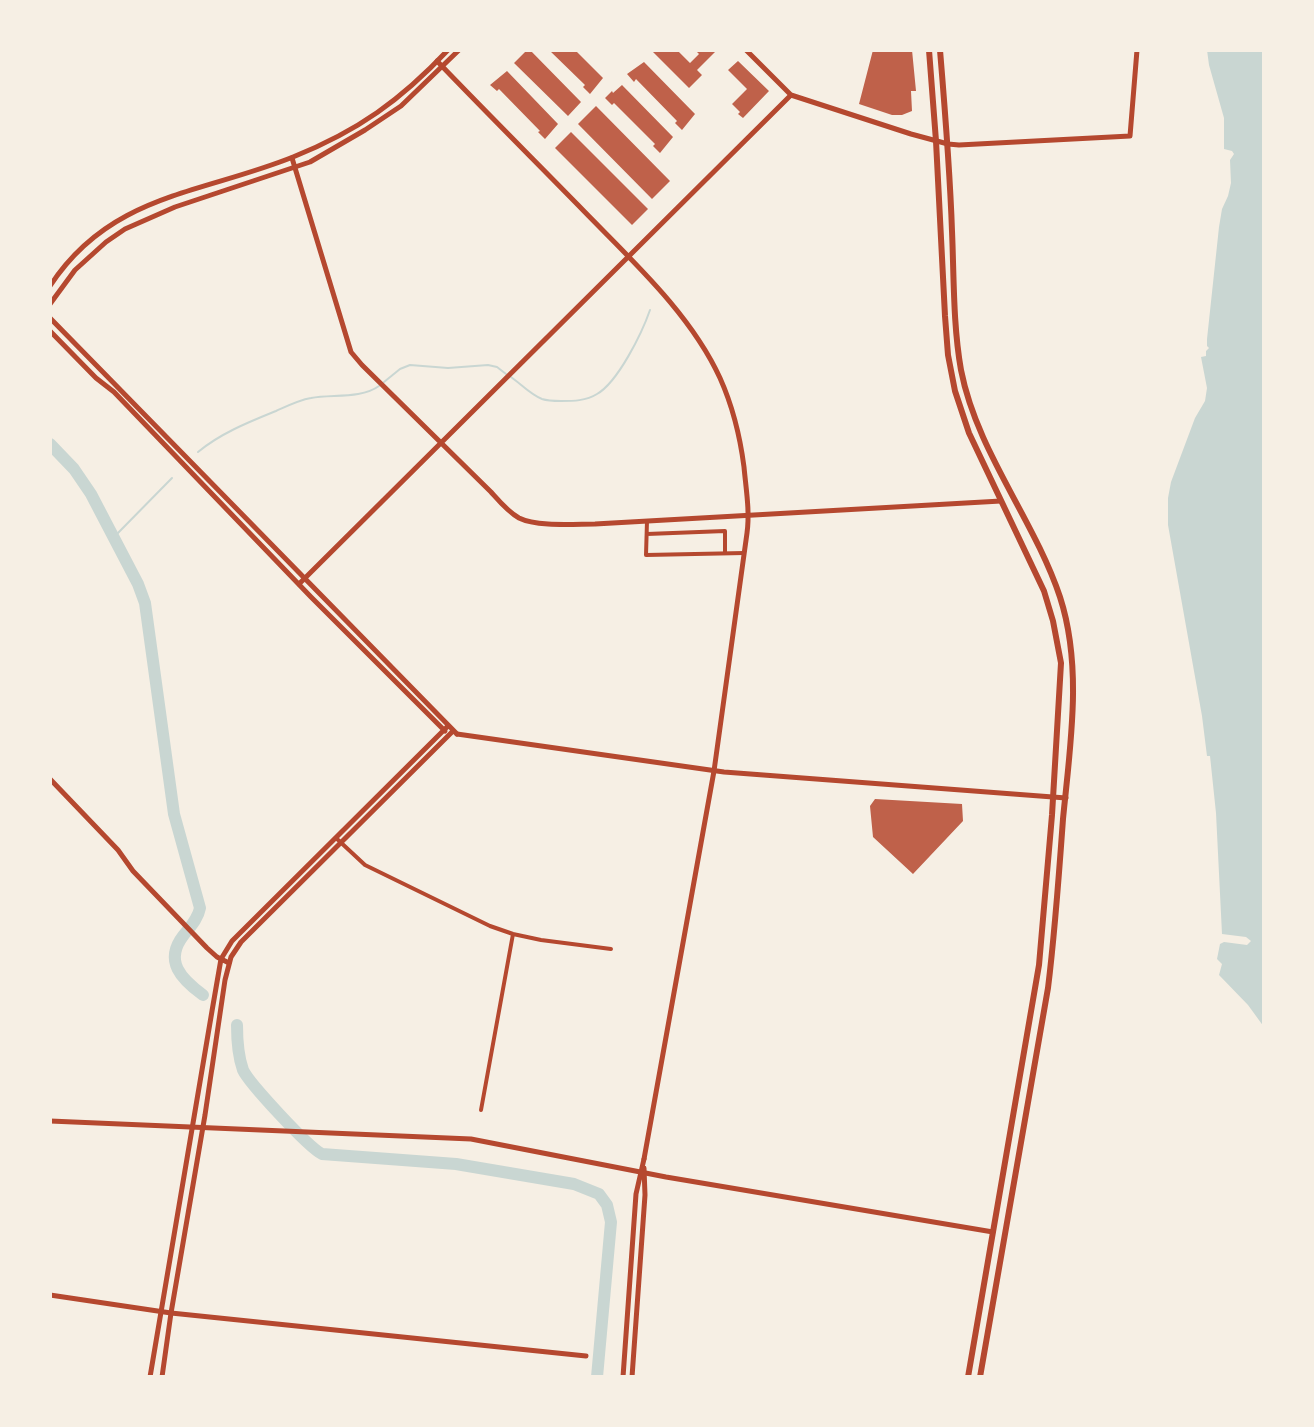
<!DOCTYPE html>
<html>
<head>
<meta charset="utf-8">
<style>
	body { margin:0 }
	#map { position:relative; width:1314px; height:1427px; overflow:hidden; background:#f6efe4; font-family:"Sofia Sans Condensed",sans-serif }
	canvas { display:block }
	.frame { position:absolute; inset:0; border:52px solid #f6efe4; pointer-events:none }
</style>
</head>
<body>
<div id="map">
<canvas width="1314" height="1427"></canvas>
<div class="frame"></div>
</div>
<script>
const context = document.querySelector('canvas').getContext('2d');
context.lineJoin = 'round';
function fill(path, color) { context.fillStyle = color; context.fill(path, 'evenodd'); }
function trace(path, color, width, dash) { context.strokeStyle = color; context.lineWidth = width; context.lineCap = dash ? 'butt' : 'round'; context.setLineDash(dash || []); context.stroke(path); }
fill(new Path2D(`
	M 1207,50 L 1264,50 L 1264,1027 L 1248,1005 L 1219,975 L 1222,964 L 1217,959 L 1220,944 L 1224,942 L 1247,945 L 1251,941 L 1246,937 L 1222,934 L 1216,813 L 1210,756 L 1207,756 L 1202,716 L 1168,525 L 1168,498 L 1171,482 L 1195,418 L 1205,401 L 1207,388 L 1201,357 L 1206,356 L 1206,351 L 1209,348 L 1207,346 L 1207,339 L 1219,227 L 1222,209 L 1228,196 L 1231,183 L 1230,160 L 1234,154 L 1232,151 L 1224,149 L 1224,118 L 1209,65 Z`), '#c9d6d2');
trace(new Path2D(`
	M 511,377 C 521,384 531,395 542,399 C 548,401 554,401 561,401 C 573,401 586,401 597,394 C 618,382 642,333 650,310
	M 384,382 L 400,369 L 410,365 L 448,368 L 488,365 L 497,367 L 506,374
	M 198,452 C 221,433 249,422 276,411 C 287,406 299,400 311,398 C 332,394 361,399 379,386
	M 114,537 L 172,478`), '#c9d6d2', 2);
trace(new Path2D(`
	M 50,444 L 74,469 L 91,494 L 138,584 L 145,603 L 174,814 L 200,908 C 198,919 190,927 183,936 C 164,961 181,979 203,995
	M 237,1025 C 237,1040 238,1056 243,1070 C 249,1083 308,1147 322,1154 L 456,1164 L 574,1184 L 599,1194 L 607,1205 L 611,1222 L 597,1377`), '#c9d6d2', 12);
fill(new Path2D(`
	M 527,50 L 530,50 L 581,102 L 568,116 L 514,63 Z
	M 549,50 L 575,50 L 603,78 L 590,94 L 583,87 L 585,85 Z
	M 651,50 L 677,50 L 690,63 L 699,54 L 695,50 L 717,50 L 697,70 L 702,75 L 689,88 Z
	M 873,50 L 912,50 L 916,91 L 911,91 L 912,111 L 902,115 L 892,115 L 859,104 Z
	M 738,61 L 769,91 L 743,118 L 738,114 L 740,112 L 732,104 L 747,89 L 728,70 Z
	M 644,62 L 695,114 L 682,130 L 675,123 L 677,121 L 636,79 L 634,82 L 627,74 Z
	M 507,71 L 558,124 L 545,139 L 538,132 L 540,131 L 499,89 L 497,91 L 490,85 Z
	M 622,85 L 673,137 L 660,153 L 653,146 L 655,144 L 614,103 L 612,105 L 605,98 L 612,91 L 613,93 Z
	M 596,106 L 670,181 L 652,199 L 578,124 Z
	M 571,132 L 648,209 L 632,225 L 555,148 Z
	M 875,799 L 962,804 L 963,821 L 913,874 L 873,837 L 870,806 Z`), '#bf614a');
trace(new Path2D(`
	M 647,521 L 646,555 L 744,553
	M 647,534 L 725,531 L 725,553
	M 336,838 L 365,865 L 490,926 L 513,934 L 541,940 L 611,949
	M 481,1110 L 513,934`), '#b5482f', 4);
trace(new Path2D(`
	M 746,50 L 791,95 L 911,134 L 948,144 L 959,145 L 1130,136 L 1137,50
	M 437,61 C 484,110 531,157 578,205 C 628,257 690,312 720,378 C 733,407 740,436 744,467 C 746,489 750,511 747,533 L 714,771 L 644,1159
	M 292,158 L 351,352 L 362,365 L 491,492 C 499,501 508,512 519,518 C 537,527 574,524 595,524 L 1001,501
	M 299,584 L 791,95
	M 457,734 L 724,772 L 1066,798
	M 50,779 L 118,850 L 133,871 L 207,948 L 217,957 L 229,963
	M 50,1121 L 471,1139 L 666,1177 L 993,1232
	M 50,1295 L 171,1313 L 586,1356`), '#b5482f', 5);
trace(new Path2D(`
	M 50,286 C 110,194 201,194 293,157 C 358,131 401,100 448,50
	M 50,304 L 75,270 L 106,242 L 125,229 L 175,207 L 310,162 L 365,130 L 401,106 L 459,50
	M 50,318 L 457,734
	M 50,331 L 96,378 L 114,392 L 311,597 L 445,731
	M 150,1377 L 212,1011 L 221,959 L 232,941 L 448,726
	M 162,1377 L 171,1313 L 205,1115 L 225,980 L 231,957 L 241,942 L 453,731
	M 623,1377 L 636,1194 L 644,1159
	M 632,1377 L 645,1195 L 644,1168`), '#b5482f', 5);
trace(new Path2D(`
	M 929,50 L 936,141 L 945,316 L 948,355 L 955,391 L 969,433 L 1044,591 L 1053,621 L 1061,663 L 1052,815 L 1039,965 L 968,1377
	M 940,50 C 945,110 950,171 952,231 C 954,277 953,325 961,370 C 977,452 1034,519 1060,597 C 1083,668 1070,746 1063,819 C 1059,875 1055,932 1048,988 L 980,1377`), '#b5482f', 6);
</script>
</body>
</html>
